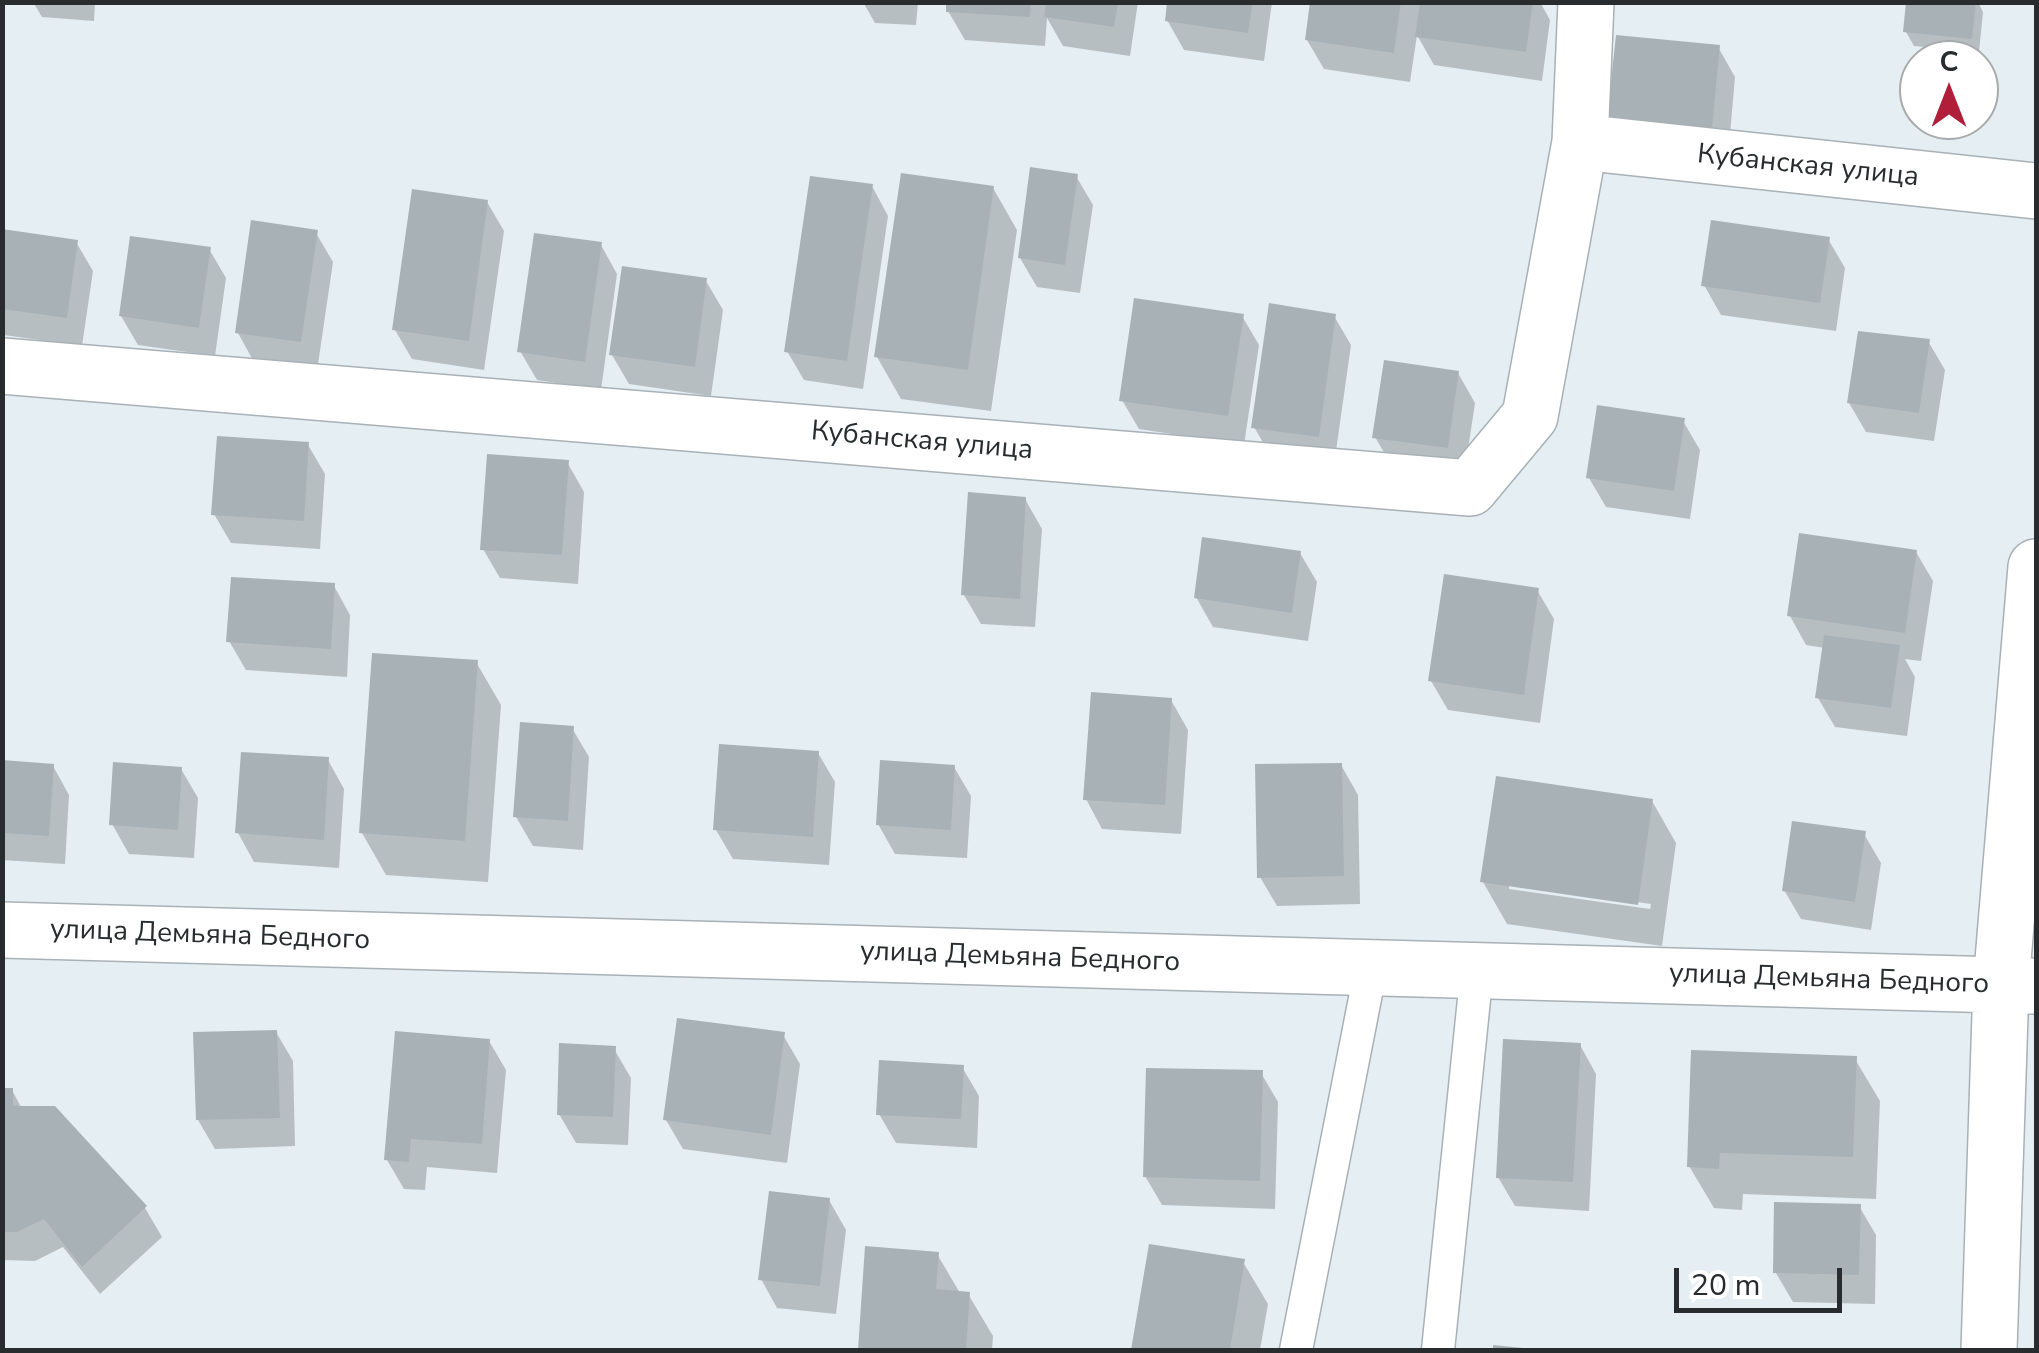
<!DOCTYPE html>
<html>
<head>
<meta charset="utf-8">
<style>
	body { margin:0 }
	#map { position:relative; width:2039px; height:1353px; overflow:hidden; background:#e4eef3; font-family:"Nunito Sans",sans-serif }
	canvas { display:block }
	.frame { position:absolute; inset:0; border:5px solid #282c2e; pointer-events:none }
	.north { position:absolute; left:1899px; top:40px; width:100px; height:100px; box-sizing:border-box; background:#fff; border:2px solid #a9abab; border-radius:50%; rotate:0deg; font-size:28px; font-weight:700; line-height:40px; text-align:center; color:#282c2e }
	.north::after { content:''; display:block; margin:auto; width:35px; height:45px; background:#b11e39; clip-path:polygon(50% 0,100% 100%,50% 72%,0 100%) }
	.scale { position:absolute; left:1674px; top:1268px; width:168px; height:45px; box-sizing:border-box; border:5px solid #282c2e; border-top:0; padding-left:12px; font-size:30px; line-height:35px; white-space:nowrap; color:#282c2e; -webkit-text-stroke:8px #fff; paint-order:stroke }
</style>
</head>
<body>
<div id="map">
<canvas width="2039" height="1353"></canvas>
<div class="frame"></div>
<div class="north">С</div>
<div class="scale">20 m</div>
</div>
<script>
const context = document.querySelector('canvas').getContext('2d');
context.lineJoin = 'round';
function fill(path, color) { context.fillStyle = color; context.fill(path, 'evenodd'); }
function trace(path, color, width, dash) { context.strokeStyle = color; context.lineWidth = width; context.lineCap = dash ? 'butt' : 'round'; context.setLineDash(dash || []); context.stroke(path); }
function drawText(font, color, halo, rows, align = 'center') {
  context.font = font + ' "Nunito Sans",sans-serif'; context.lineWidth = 8; context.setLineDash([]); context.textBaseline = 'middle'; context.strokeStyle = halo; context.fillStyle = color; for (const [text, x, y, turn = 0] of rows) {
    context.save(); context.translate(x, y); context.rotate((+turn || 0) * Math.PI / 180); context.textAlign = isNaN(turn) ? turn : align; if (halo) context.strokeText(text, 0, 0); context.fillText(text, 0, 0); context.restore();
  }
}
fill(new Path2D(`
	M 33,2 L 95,2 L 94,21 L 42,17 Z
	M 863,2 L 918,2 L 916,25 L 875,23 Z
	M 949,2 L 1138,2 L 1130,56 L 1063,46 L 1047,18 L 1045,46 L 965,40 L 948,11 Z
	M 1170,2 L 1272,2 L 1264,61 L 1184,50 L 1167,20 Z
	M 1313,2 L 1540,2 L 1550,20 L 1542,81 L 1434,65 L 1417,35 L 1410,82 L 1324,69 L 1307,40 Z
	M 1909,2 L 1978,2 L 1983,12 L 1979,52 L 1914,46 L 1906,32 Z
	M 1618,38 L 1718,47 L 1735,77 L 1728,158 Z
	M 1076,176 L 1093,205 L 1080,293 L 1037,287 L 1020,258 Z
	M 872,186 L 888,216 L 863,389 L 804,380 L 787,351 Z
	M 993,188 L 1017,230 L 991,411 L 901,399 L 877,357 Z
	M 487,202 L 504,231 L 484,370 L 412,359 L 395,330 Z
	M 2,231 L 76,242 L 93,271 L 82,346 L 4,335 Z
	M 316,233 L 333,262 L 317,371 L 254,362 L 238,333 Z
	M 1828,239 L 1845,268 L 1836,331 L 1721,315 L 1704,285 Z
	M 601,245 L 617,274 L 601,390 L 537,380 L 520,351 Z
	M 209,249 L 226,278 L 215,356 L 138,345 L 121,316 Z
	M 706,281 L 723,310 L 711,396 L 629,384 L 612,355 Z
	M 1242,316 L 1259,345 L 1244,445 L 1139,429 L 1122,400 Z
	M 1334,316 L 1351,345 L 1334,465 L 1271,456 L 1254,427 Z
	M 1928,341 L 1945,370 L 1934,441 L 1866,432 L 1849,403 Z
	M 1458,373 L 1475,403 L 1464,476 L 1392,466 L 1375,437 Z
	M 1683,421 L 1700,450 L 1690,519 L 1606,507 L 1589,478 Z
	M 308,445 L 325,474 L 320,549 L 231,543 L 214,514 Z
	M 567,462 L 584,492 L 578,584 L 500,578 L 483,549 Z
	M 1025,499 L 1042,529 L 1035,627 L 981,624 L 964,595 Z
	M 1916,552 L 1933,581 L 1921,661 L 1905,659 L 1915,677 L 1907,736 L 1835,727 L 1818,698 L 1825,648 L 1806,645 L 1790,616 Z
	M 1300,553 L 1317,582 L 1308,641 L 1213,627 L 1196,597 Z
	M 334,586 L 350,615 L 347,677 L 246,670 L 229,641 Z
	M 1537,590 L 1554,619 L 1540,723 L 1448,710 L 1431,681 Z
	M 476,662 L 501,705 L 488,882 L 386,875 L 362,833 Z
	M 1171,700 L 1188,730 L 1181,834 L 1102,829 L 1086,799 Z
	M 572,728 L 589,757 L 583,850 L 533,846 L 516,817 Z
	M 818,753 L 835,782 L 829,865 L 733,859 L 716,830 Z
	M 328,760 L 344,789 L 339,868 L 254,862 L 238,833 Z
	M 2,763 L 53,766 L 69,795 L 65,864 L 2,860 Z
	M 1341,765 L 1358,795 L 1360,904 L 1277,906 L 1260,877 Z
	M 954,767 L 971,796 L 967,858 L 895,854 L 878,824 Z
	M 181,769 L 198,798 L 194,858 L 129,854 L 112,824 Z
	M 1652,801 L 1676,843 L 1662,946 L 1507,924 L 1483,882 ZM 1509,884 L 1651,904 L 1650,909 L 1509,889 Z
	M 1864,834 L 1881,863 L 1871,930 L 1801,919 L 1784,890 Z
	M 276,1032 L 293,1061 L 295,1146 L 215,1149 L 198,1120 Z
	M 783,1035 L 800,1064 L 787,1163 L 683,1149 L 666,1120 Z
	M 489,1041 L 506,1070 L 497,1173 L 427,1167 L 425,1190 L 404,1189 L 387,1160 Z
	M 1580,1045 L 1596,1074 L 1589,1211 L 1515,1206 L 1498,1177 Z
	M 614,1049 L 631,1078 L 628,1145 L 576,1143 L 559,1114 Z
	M 1855,1059 L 1880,1101 L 1876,1199 L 1743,1194 L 1742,1210 L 1714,1208 L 1689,1166 Z
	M 962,1067 L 979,1096 L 977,1148 L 896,1143 L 879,1114 Z
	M 1261,1073 L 1278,1102 L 1275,1209 L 1162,1205 L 1145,1176 Z
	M 12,1090 L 22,1109 L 54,1108 L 145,1208 L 162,1237 L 100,1294 L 63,1247 L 35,1261 L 2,1260 L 2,1091 Z
	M 829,1200 L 846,1230 L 836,1314 L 777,1308 L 761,1279 Z
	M 1859,1206 L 1876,1235 L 1875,1304 L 1793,1302 L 1776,1273 Z
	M 1151,1246 L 1243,1262 L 1268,1304 L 1260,1350 L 1134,1350 Z
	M 868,1249 L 937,1254 L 960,1293 L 968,1294 L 993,1336 L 992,1350 L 860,1350 Z`), '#0003');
fill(new Path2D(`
	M 946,2 L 1031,2 L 1030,17 L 946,12 Z
	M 1046,2 L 1118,2 L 1114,27 L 1044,17 Z
	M 1167,2 L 1253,2 L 1248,33 L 1165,21 Z
	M 1310,2 L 1401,2 L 1394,53 L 1305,40 Z
	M 1420,2 L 1533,2 L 1526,52 L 1415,37 Z
	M 1906,2 L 1976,2 L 1972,39 L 1903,32 Z
	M 1616,35 L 1720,45 L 1712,129 L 1607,119 Z
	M 1030,167 L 1078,174 L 1065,265 L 1018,258 Z
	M 901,173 L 994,186 L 968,370 L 874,357 Z
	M 810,176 L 873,184 L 847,361 L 784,352 Z
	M 412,189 L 488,200 L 469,341 L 392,330 Z
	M 251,220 L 318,230 L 301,342 L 235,333 Z
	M 1711,220 L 1830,237 L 1820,303 L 1701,286 Z
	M 2,229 L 78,240 L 67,318 L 2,309 Z
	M 534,233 L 602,242 L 585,362 L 517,352 Z
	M 130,236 L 211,247 L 199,328 L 119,316 Z
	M 622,266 L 707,278 L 695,367 L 609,355 Z
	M 1134,298 L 1244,314 L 1228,416 L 1119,401 Z
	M 1269,303 L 1336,314 L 1319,437 L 1251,428 Z
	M 1858,331 L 1930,339 L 1919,413 L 1847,403 Z
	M 1384,360 L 1459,371 L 1448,448 L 1372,438 Z
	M 1597,405 L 1685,418 L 1674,491 L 1586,478 Z
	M 217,436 L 309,442 L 304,521 L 211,515 Z
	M 487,454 L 569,460 L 562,555 L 480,550 Z
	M 968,492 L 1026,497 L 1020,599 L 961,595 Z
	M 1799,533 L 1917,550 L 1905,633 L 1787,616 Z
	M 1202,537 L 1301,551 L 1292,613 L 1194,598 Z
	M 1444,574 L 1539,588 L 1524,695 L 1428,681 Z
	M 231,577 L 335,583 L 331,649 L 226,642 Z
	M 1824,635 L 1900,645 L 1891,708 L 1815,698 Z
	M 372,653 L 478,660 L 465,841 L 359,833 Z
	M 1091,692 L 1172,698 L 1165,805 L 1083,800 Z
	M 520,722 L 574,726 L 568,821 L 513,817 Z
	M 719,744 L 819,751 L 813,837 L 713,830 Z
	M 241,752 L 329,757 L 324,840 L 235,833 Z
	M 2,760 L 54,764 L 49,836 L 2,833 Z
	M 880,760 L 955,765 L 951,830 L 876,825 Z
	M 113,762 L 182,767 L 178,830 L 109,825 Z
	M 1342,763 L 1344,876 L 1257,878 L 1255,764 Z
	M 1496,776 L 1653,799 L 1638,905 L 1480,882 Z
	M 1792,821 L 1866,831 L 1855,902 L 1782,891 Z
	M 677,1018 L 785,1032 L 771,1135 L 663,1120 Z
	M 277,1030 L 280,1118 L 196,1120 L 193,1032 Z
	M 395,1031 L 490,1039 L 482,1144 L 411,1139 L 409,1162 L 384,1160 Z
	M 1503,1039 L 1581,1043 L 1573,1182 L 1496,1178 Z
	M 559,1043 L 616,1046 L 613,1117 L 557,1115 Z
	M 1691,1050 L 1857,1056 L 1853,1157 L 1720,1153 L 1719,1169 L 1687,1167 Z
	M 879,1060 L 964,1065 L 961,1119 L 876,1115 Z
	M 1146,1068 L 1263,1070 L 1260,1181 L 1143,1177 Z
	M 2,1088 L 13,1088 L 13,1106 L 55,1106 L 147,1206 L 82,1267 L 44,1219 L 17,1232 L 2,1232 Z
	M 769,1191 L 830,1198 L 820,1286 L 758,1280 Z
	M 1774,1202 L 1861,1204 L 1859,1275 L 1773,1273 Z
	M 1149,1244 L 1245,1259 L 1230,1350 L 1131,1350 Z
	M 865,1246 L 939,1252 L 936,1289 L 970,1292 L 966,1350 L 858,1350 Z
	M 1493,1345 L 1523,1348 L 1523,1350 L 1493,1350 Z`), '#a8b1b6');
const lane = new Path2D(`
	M 1296,1350 L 1371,968
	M 1438,1350 L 1477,970`);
const street = new Path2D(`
	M 1580,142 L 2036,191
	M 2,366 L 1470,488 L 1530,416 L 1580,142 L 1586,2
	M 2,930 L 2036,986
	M 1989,1350 L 2001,984 L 2036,567`);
trace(lane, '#a8b1b6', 35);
trace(street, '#a8b1b6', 58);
trace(lane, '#fff', 32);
trace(street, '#fff', 55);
drawText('28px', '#282c2e', '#fff', [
	["Кубанская улица",1808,167,6],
	["Кубанская улица",922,442,5],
	["улица Демьяна Бедного",210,936,2],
	["улица Демьяна Бедного",1020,958,2],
	["улица Демьяна Бедного",1829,980,2]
]);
</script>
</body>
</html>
